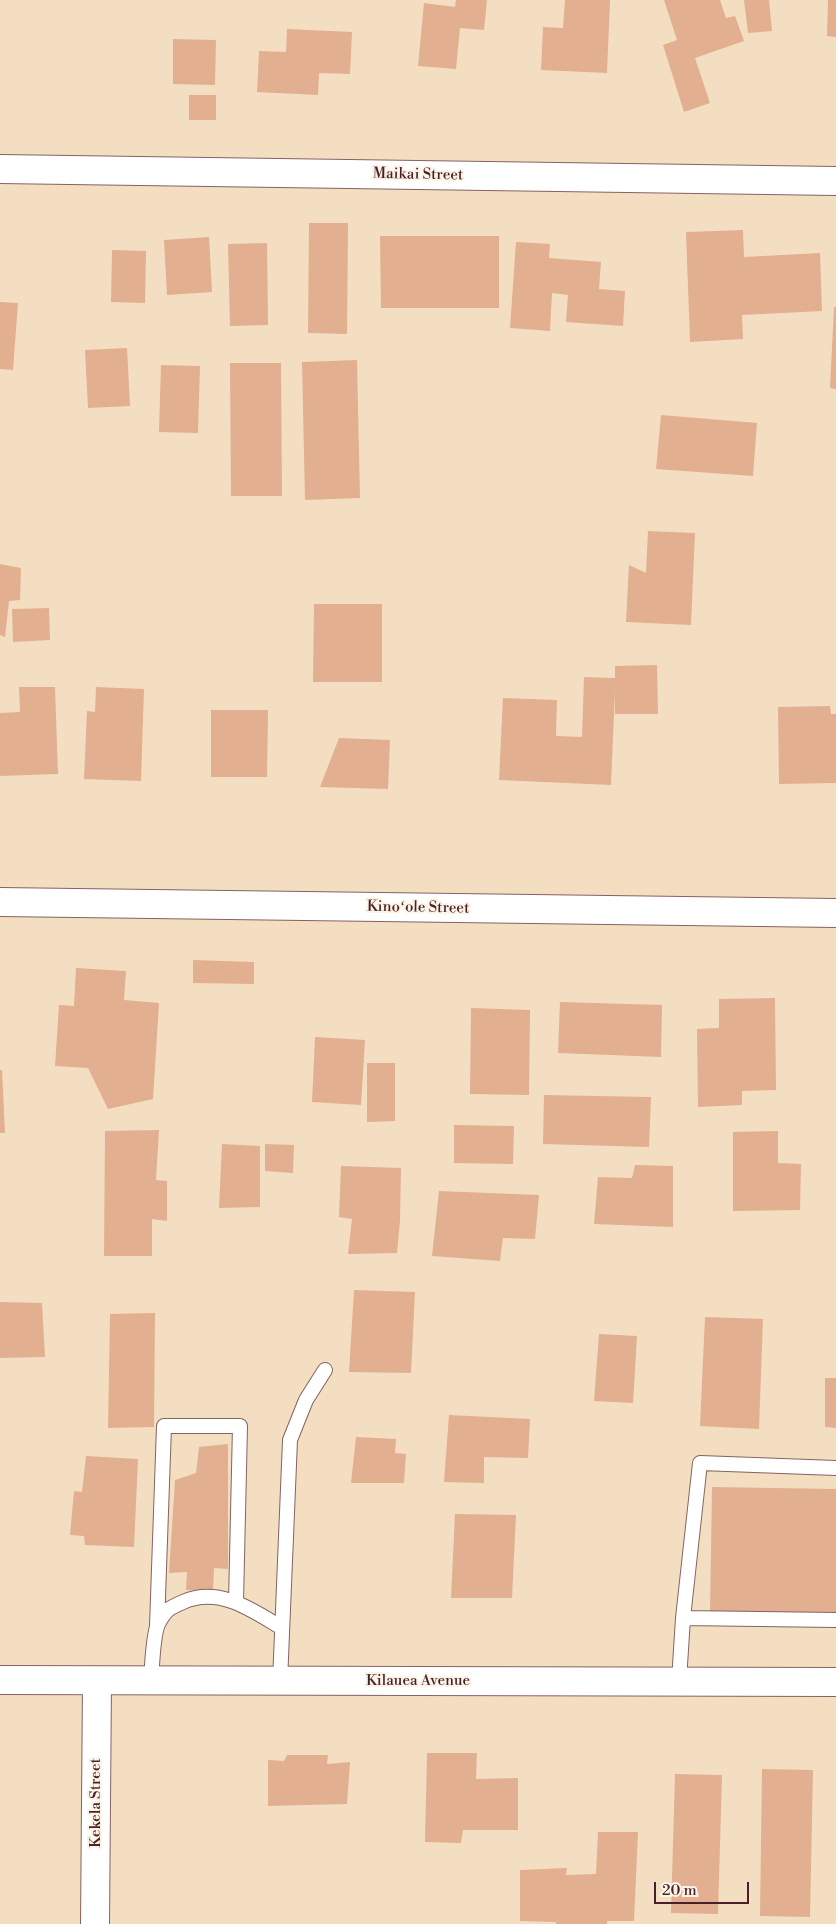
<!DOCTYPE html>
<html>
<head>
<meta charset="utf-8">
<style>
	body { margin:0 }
	#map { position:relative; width:836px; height:1924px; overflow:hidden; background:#f4dec1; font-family:"Libre Bodoni",serif }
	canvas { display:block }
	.scale { position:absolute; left:654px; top:1882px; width:95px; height:22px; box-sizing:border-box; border:2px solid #4a1f2b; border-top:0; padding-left:6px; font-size:15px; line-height:18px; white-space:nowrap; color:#4a1f2b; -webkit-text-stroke:4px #fcf5e5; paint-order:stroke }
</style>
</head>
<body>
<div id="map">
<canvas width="836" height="1924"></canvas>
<div class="scale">20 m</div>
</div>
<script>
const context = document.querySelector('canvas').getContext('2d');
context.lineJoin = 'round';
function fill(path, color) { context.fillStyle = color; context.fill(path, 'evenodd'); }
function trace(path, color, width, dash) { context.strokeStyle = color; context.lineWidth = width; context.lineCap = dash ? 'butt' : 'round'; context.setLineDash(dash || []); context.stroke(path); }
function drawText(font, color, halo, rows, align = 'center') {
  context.font = font + ' "Libre Bodoni",serif'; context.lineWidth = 4; context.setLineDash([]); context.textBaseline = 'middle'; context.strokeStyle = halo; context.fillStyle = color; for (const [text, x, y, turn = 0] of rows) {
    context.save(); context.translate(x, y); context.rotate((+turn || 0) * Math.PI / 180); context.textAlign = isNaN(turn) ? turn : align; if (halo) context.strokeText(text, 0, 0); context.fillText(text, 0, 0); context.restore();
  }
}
fill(new Path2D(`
	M 456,0 L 487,0 L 484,30 L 460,28 L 456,69 L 418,66 L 424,3 L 455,7 Z
	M 565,0 L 610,0 L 607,73 L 541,70 L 543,27 L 563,28 Z
	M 664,0 L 720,0 L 726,18 L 735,16 L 744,41 L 695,58 L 710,103 L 684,112 L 663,45 L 677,40 Z
	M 744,0 L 769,0 L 772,31 L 748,33 Z
	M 828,0 L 836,0 L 836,37 L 827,36 Z
	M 287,29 L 352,32 L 350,74 L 319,73 L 318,95 L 257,92 L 259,51 L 286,52 Z
	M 173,39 L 216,40 L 215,85 L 173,84 Z
	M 189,95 L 216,95 L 216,120 L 189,120 Z
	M 309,223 L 348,223 L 347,334 L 308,333 Z
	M 743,230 L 744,257 L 820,253 L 822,311 L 742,315 L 743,339 L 690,342 L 686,232 Z
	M 380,236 L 499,236 L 499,308 L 381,308 Z
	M 209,237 L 212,292 L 167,295 L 164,240 Z
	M 516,242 L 550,244 L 549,258 L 601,262 L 599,289 L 625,291 L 623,326 L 566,322 L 568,295 L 552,293 L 550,331 L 510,328 Z
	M 267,243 L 268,325 L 230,326 L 228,244 Z
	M 112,250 L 146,251 L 145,303 L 111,302 Z
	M 0,302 L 18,303 L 13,370 L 0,369 Z
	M 834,307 L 836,307 L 836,389 L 830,388 Z
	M 127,348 L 130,406 L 88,408 L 85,350 Z
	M 357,360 L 360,498 L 305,500 L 302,362 Z
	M 230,363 L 281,363 L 282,496 L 231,496 Z
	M 161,365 L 200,366 L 198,433 L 159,432 Z
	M 661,415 L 757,423 L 753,476 L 656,469 Z
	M 648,531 L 695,533 L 691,625 L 626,622 L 629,565 L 646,573 Z
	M 0,564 L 21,568 L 20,600 L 9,601 L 5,637 L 0,635 Z
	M 314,604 L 382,604 L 382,682 L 313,682 Z
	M 49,608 L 50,640 L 13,642 L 12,609 Z
	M 657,665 L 658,714 L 615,714 L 615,690 L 611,785 L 499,780 L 503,698 L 557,700 L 556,736 L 582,737 L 584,677 L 615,678 L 615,666 Z
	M 19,687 L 55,687 L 58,774 L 0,776 L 0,713 L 20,712 Z
	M 96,687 L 144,689 L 141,781 L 84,779 L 87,711 L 95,712 Z
	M 830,706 L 831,714 L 836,714 L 836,783 L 779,784 L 778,707 Z
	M 211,710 L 268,710 L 267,777 L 211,777 Z
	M 339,738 L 390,740 L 388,789 L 320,787 Z
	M 193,960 L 254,962 L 254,984 L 193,983 Z
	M 76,968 L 126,971 L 124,1000 L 159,1003 L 153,1099 L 108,1109 L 88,1068 L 55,1066 L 59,1005 L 74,1006 Z
	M 775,998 L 776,1090 L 742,1091 L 742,1105 L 698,1107 L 697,1029 L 719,1028 L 719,999 Z
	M 560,1002 L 662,1005 L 661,1057 L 558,1053 Z
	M 471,1008 L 530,1010 L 529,1095 L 470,1094 Z
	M 315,1037 L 365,1040 L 361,1105 L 312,1102 Z
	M 367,1063 L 395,1063 L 395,1121 L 367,1122 Z
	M 0,1070 L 2,1070 L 5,1133 L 0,1133 Z
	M 544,1095 L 651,1097 L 649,1147 L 543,1144 Z
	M 454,1125 L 514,1126 L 513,1164 L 454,1163 Z
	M 159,1130 L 156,1180 L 167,1181 L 167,1221 L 152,1219 L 152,1256 L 104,1256 L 105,1131 Z
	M 778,1131 L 778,1163 L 801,1164 L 800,1210 L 733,1211 L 733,1132 Z
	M 222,1144 L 260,1146 L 260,1207 L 219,1208 Z
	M 265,1144 L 294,1145 L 293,1173 L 265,1171 Z
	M 635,1165 L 673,1166 L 673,1227 L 594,1224 L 598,1177 L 632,1178 Z
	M 341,1166 L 401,1168 L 400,1221 L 397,1253 L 348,1254 L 352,1219 L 339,1217 Z
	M 439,1191 L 539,1195 L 535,1239 L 503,1238 L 500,1261 L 432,1256 Z
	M 354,1290 L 415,1292 L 411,1373 L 349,1372 Z
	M 0,1302 L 42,1303 L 45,1357 L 0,1358 Z
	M 155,1313 L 154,1427 L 108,1428 L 110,1314 Z
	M 705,1317 L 763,1319 L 759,1429 L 700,1426 Z
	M 599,1334 L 637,1336 L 633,1403 L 594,1401 Z
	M 825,1378 L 836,1378 L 836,1428 L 825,1427 Z
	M 449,1415 L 530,1419 L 528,1458 L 484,1457 L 484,1483 L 444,1482 Z
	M 356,1437 L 396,1439 L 395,1453 L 406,1454 L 404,1483 L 351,1483 Z
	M 228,1444 L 228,1569 L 214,1568 L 213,1591 L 186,1590 L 187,1572 L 169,1573 L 175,1480 L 196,1473 L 199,1447 Z
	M 86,1456 L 138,1459 L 134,1547 L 85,1545 L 84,1536 L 70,1535 L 74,1491 L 82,1492 Z
	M 712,1487 L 836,1489 L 836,1615 L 710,1613 Z
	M 455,1514 L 516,1515 L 512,1598 L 451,1598 Z
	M 427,1753 L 477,1753 L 476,1779 L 518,1778 L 518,1830 L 463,1830 L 461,1843 L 425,1842 Z
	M 287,1755 L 328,1755 L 327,1764 L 350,1762 L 347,1804 L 268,1806 L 268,1760 L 284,1761 Z
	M 762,1769 L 813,1770 L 810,1917 L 760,1916 Z
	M 675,1774 L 722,1775 L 718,1914 L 671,1913 Z
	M 598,1832 L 638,1832 L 634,1921 L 607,1921 L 607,1924 L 556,1924 L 556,1922 L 520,1921 L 520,1870 L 567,1868 L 566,1875 L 596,1874 Z`), '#e2af90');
const lane = new Path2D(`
	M 683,1618 L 836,1620
	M 157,1626 L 164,1426 L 240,1426 L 236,1602
	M 151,1681 C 152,1667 153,1635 158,1624 C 165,1610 169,1608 183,1602 C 219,1586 252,1610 282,1628
	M 679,1681 L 683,1618 L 700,1463 L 836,1468
	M 280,1682 L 290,1440 L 306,1400 L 325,1370`);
const street = new Path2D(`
	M 0,169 L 836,181
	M 95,1924 L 97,1682`);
const secondary = new Path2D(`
	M 0,902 L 836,913
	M 0,1680 L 836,1682`);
trace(lane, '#866260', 16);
trace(street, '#866260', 30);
trace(secondary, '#866260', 30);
trace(lane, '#fff', 14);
trace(street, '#fff', 28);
trace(secondary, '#fff', 28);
drawText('15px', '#4a1f2b', '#fcf5e5', [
	["Maikai Street",418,175,1],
	["Kinoʻole Street",418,908,1],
	["Kilauea Avenue",418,1681],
	["Kekela Street",96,1803,-90]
]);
</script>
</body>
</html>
